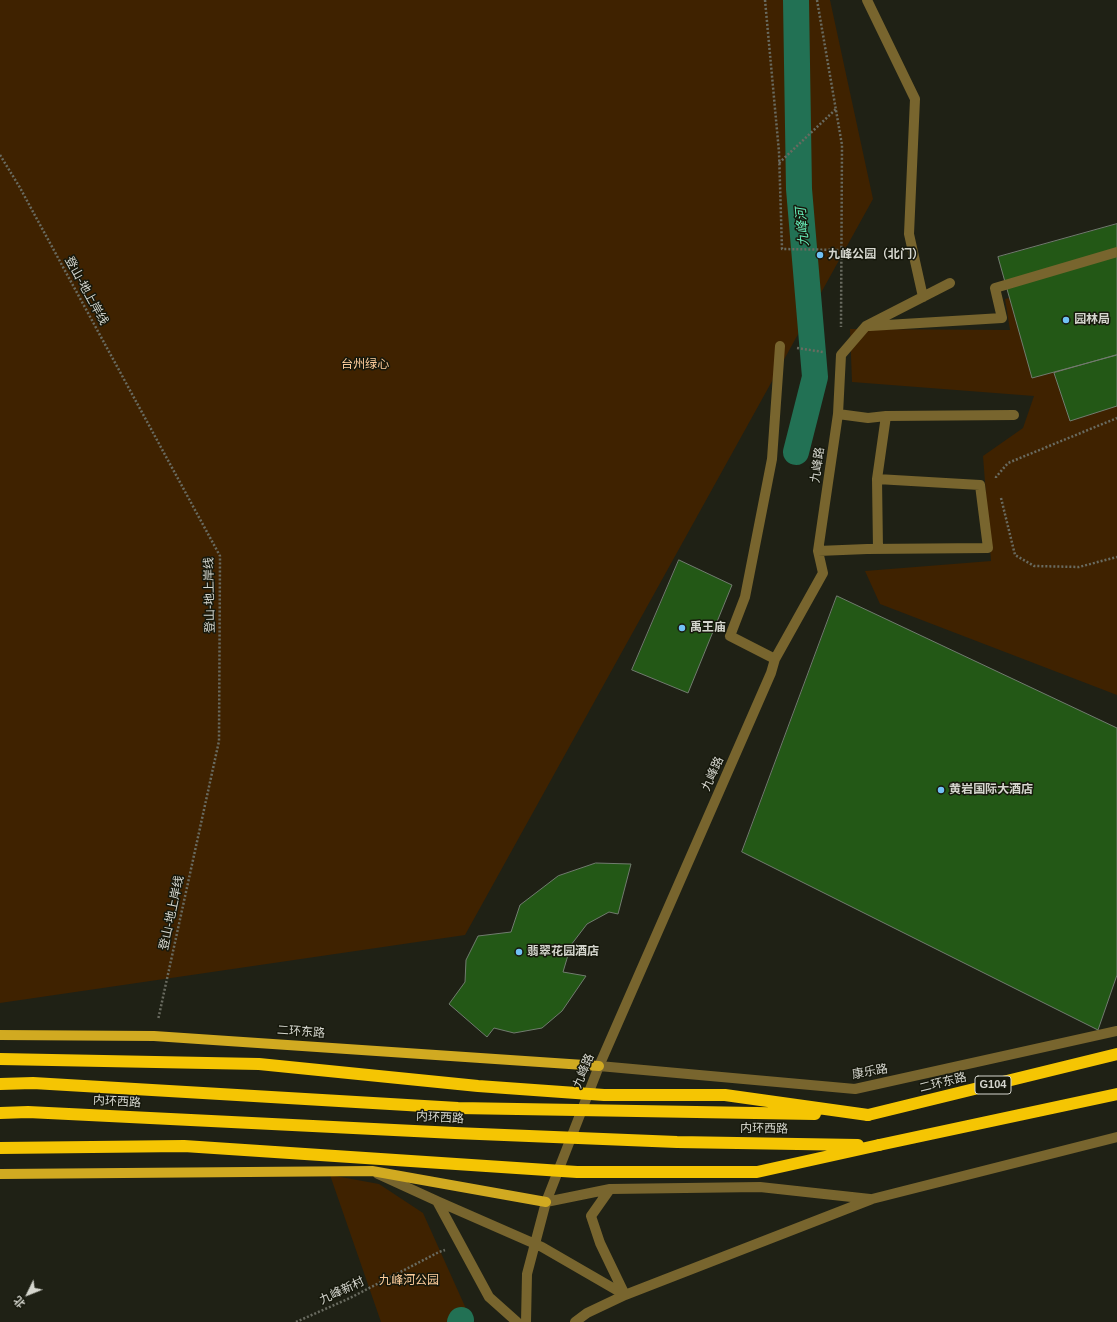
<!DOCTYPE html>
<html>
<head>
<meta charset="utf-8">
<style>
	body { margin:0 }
	#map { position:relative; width:1117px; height:1322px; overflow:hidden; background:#1f2115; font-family:Helvetica,"Noto Sans SC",sans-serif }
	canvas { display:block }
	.north { position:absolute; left:8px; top:1274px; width:40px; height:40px; -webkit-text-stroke:3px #16180c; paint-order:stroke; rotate:227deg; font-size:11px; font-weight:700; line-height:16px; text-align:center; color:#d5d6ce }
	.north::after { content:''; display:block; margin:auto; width:14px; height:18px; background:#d5d6ce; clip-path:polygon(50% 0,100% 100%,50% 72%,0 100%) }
</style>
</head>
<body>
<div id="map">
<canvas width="1117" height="1322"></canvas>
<div class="north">北</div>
</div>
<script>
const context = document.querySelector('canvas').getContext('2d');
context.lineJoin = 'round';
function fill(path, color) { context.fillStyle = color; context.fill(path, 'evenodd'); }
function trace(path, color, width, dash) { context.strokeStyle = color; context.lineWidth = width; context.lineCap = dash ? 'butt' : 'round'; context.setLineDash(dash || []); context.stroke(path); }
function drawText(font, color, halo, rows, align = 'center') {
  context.font = font + ' Helvetica,"Noto Sans SC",sans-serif'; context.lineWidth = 3; context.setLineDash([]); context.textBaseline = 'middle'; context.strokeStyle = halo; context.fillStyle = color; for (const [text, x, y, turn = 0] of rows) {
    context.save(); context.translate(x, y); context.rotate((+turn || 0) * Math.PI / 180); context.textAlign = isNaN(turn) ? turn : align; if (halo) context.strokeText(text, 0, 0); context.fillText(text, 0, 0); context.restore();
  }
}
fill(new Path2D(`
	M 0,0 L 830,0 L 873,199 L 465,935 L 0,1003 Z
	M 1117,267 L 1117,695 L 880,604 L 865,571 L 991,561 L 983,456 L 1023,428 L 1034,396 L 852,382 L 850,329 L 1010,330 L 1005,299 Z
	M 330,1175 L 379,1184 L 423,1213 L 472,1322 L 381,1322 Z`), '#3f2200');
trace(new Path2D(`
	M 796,0 L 799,189 L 815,377 L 796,452
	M 460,1322 L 461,1320`), '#227154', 26);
const building = new Path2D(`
	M 1117,224 L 1117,355 L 1032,378 L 998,257 Z
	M 1117,355 L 1117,406 L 1070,421 L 1054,373 Z
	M 679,560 L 732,585 L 688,693 L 632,670 Z
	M 837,596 L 1117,728 L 1117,975 L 1098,1030 L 742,852 Z
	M 596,863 L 631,864 L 618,914 L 609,912 L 587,924 L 571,945 L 563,972 L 586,976 L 562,1011 L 542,1028 L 514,1033 L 494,1028 L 487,1037 L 449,1004 L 465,982 L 466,960 L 478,936 L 511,932 L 520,905 L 558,876 Z`);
fill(building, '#235816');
trace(building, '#717c6f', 1);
trace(new Path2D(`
	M 765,0 L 779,152 L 782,249 L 842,250
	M 817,0 L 842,145 L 841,327
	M 0,155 L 19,186 L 220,556 L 219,741 L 158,1020
	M 779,163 L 836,109
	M 797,348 L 823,352
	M 996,478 L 996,477 L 1008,463 L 1117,418
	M 1001,498 L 1015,555 L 1034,566 L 1079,567 L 1117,557
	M 296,1322 L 350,1298 L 439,1252 L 445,1250`), '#696b60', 2.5, [2, 2]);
trace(new Path2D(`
	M 867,0 L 915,99 L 909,234 L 923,297
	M 870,326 L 1002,318 L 995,288 L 1117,252
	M 838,414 L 868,418 L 886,416
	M 878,549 L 877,479 L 886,416 L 1014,415
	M 818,551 L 867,549 L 988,548 L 980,485 L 877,479
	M 775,659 L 730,636 L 745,597 L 772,459 L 780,346
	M 599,1066 L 855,1089 L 1117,1031
	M 378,1174 L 437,1201 L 489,1297 L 517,1322
	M 610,1189 L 591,1216 L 600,1243 L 625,1295
	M 437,1201 L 542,1247 L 625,1295
	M 546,1202 L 610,1189 L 760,1187 L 870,1199
	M 526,1322 L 527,1274 L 546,1202 L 599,1066 L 771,673 L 775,659 L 823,573 L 818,551 L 838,414 L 841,355 L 866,326 L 950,283
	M 575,1322 L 587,1313 L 625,1295 L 872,1199 L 1117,1137`), '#78652e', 10);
trace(new Path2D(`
	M 0,1035 L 154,1036 L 599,1066
	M 0,1174 L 372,1171 L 546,1202`), '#d1aa21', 10);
trace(new Path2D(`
	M 868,1115 L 1117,1054
	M 879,1145 L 1117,1094`), '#f5c503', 12);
trace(new Path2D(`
	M 0,1059 L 259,1064 L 478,1086 L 604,1095 L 725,1095 L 868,1115
	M 0,1084 L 33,1083 L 458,1108 L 815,1114
	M 0,1113 L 28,1112 L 455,1133 L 677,1142 L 858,1145
	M 0,1148 L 184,1146 L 577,1172 L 757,1172 L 879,1145`), '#f5c503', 12);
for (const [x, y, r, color] of [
	[820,255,4,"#71c1f5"],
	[1066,320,4,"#71c1f5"],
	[682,628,4,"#71c1f5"],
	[941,790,4,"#71c1f5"],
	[519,952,4,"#71c1f5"]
]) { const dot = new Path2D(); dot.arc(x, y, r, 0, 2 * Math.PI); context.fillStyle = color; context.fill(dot); trace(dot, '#16180c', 1.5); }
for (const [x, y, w] of [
	[993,1085,36]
]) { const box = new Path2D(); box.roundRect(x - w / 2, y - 9, w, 18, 3); context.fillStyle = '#16180c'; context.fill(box); trace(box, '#d5d6ce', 1); }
drawText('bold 11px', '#d5d6ce', null, [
	["G104",993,1085]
]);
drawText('bold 12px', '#d5d6ce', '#16180c', [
	["九峰公园（北门）",828,255],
	["园林局",1074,320],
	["禹王庙",690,628],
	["黄岩国际大酒店",949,790],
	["翡翠花园酒店",527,952]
], 'left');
drawText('12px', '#d5d6ce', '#16180c', [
	["登山-地上岸线",86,291,61],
	["九峰路",818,465,-82],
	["登山-地上岸线",210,595,-91],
	["九峰路",713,774,-66],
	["登山-地上岸线",172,913,-78],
	["二环东路",301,1032,4],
	["九峰路",584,1071,-68],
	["康乐路",870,1072,-10],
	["二环东路",943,1083,-14],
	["内环西路",117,1102,3],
	["内环西路",440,1118,3],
	["内环西路",764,1129,1],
	["九峰新村",342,1291,-25]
]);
drawText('12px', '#fecd9b', '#16180c', [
	["台州绿心",365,365],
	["九峰河公园",409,1281]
]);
drawText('italic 13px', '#68f0bc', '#16180c', [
	["九峰河",803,227,-95]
]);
</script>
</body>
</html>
